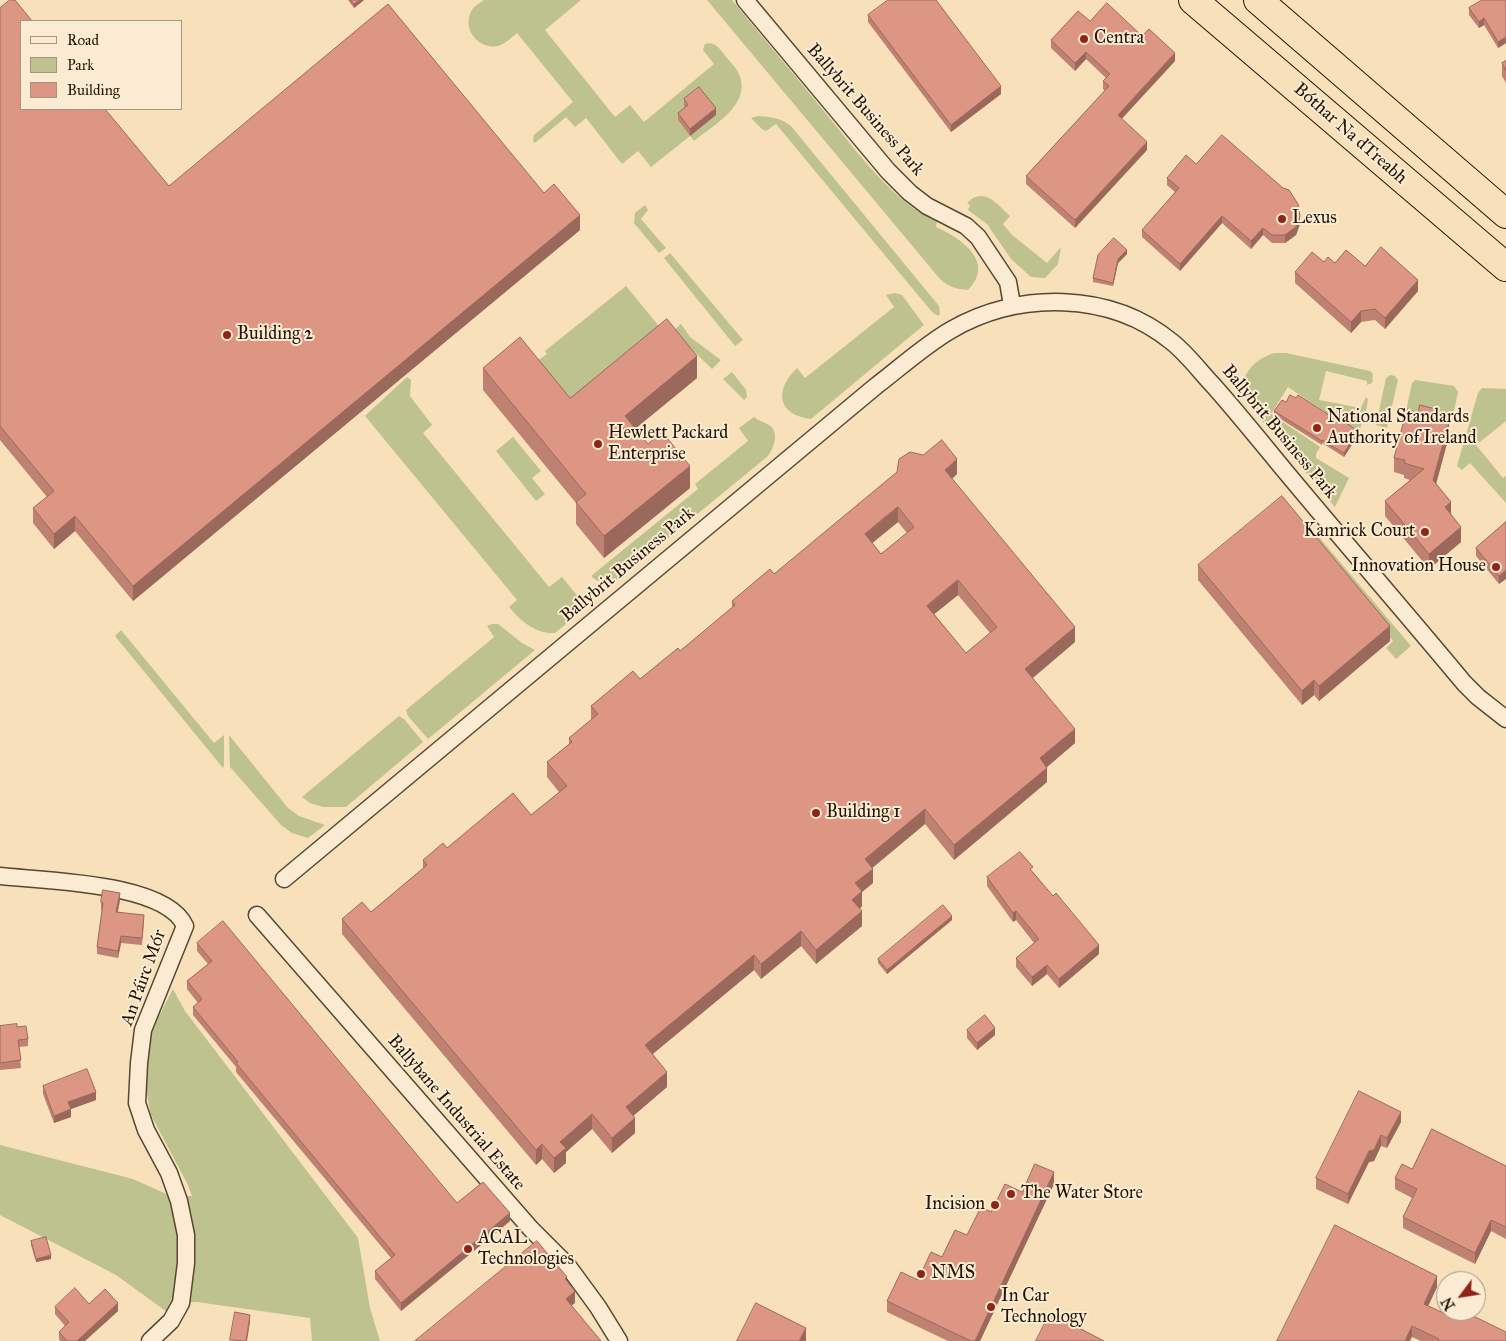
<!DOCTYPE html>
<html>
<head>
<meta charset="utf-8">
<style>
	body { margin:0 }
	#map { position:relative; width:1506px; height:1341px; overflow:hidden; background:#f8e0ba; font-family:"IM FELL Great Primer",serif }
	canvas { display:block }
	.legend { position:absolute; left:20px; top:20px; width:162px; height:90px; box-sizing:border-box; background:#faebd2; border:1px solid #a49580; margin:0; padding:6px 9px; list-style:none; font-size:15px; color:#231506 }
	.legend li { display:flex; align-items:center; gap:10px; height:25px }
	.legend b { width:25px; border:1px solid #a49580 }
	.north { position:absolute; left:1436px; top:1271px; width:50px; height:50px; box-sizing:border-box; background:#faebd2; border:1px solid #a49580; border-radius:50%; rotate:239deg; font-size:14px; font-weight:700; line-height:20px; text-align:center; color:#231506 }
	.north::after { content:''; display:block; margin:auto; width:18px; height:22px; background:#8f2418; clip-path:polygon(50% 0,100% 100%,50% 72%,0 100%) }
</style>
</head>
<body>
<div id="map">
<canvas width="1506" height="1341"></canvas>
<ul class="legend">
<li><b style="height:6px;background:#faebd2"></b>Road</li>
<li><b style="height:14px;background:#bec28f"></b>Park</li>
<li><b style="height:14px;background:#dd9684"></b>Building</li>
</ul>
<div class="north">N</div>
</div>
<script>
const context = document.querySelector('canvas').getContext('2d');
context.lineJoin = 'round';
function fill(path, color) { context.fillStyle = color; context.fill(path, 'evenodd'); }
function trace(path, color, width, dash) { context.strokeStyle = color; context.lineWidth = width; context.lineCap = dash ? 'butt' : 'round'; context.setLineDash(dash || []); context.stroke(path); }
function drawText(font, color, halo, rows, align = 'center') {
  context.font = font + ' "IM FELL Great Primer",serif'; context.lineWidth = 4; context.setLineDash([]); context.textBaseline = 'middle'; context.strokeStyle = halo; context.fillStyle = color; for (const [text, x, y, turn = 0] of rows) {
    context.save(); context.translate(x, y); context.rotate((+turn || 0) * Math.PI / 180); context.textAlign = isNaN(turn) ? turn : align; if (halo) context.strokeText(text, 0, 0); context.fillText(text, 0, 0); context.restore();
  }
}
fill(new Path2D(`
	M 484,0 L 581,0 L 545,30 L 615,117 L 630,105 L 644,122 L 714,64 L 703,50 L 705,44 C 715,41 720,49 726,57 C 730,62 735,66 738,72 C 754,103 714,125 694,141 L 690,136 L 716,115 L 688,112 L 678,120 L 690,136 L 651,167 L 638,151 L 622,164 L 586,118 L 575,127 L 566,117 L 535,143 L 533,141 L 534,135 L 573,102 L 517,33 C 511,38 505,44 498,46 C 478,50 461,28 472,10 C 474,6 480,3 484,0 Z
	M 707,0 L 732,0 C 762,37 793,73 823,110 C 852,145 894,205 937,221 L 936,227 C 961,238 996,262 968,290 C 956,289 949,287 940,279 Z
	M 758,116 C 771,117 781,118 791,126 L 939,306 L 940,314 L 938,316 L 932,312 L 776,124 L 766,131 L 762,129 L 751,118 Z
	M 979,196 C 992,195 1001,208 1010,216 L 1003,224 L 1012,235 L 1047,263 L 1061,247 L 1058,264 L 1045,278 L 1031,277 L 1011,259 L 987,224 L 968,210 L 970,205 L 967,203 L 973,198 Z
	M 645,205 L 648,210 L 641,219 L 666,248 L 659,253 L 634,223 L 635,213 Z
	M 670,253 L 743,340 L 735,346 L 664,258 Z
	M 626,286 L 663,331 L 572,405 L 537,361 L 547,354 L 545,351 Z
	M 895,293 L 902,295 L 924,325 L 811,419 C 777,415 774,390 797,368 L 805,378 L 894,307 L 886,295 Z
	M 681,324 L 690,337 L 721,360 L 712,369 L 673,331 Z
	M 1274,353 L 1286,353 L 1370,371 L 1373,374 L 1372,383 L 1367,385 L 1367,381 L 1326,371 L 1319,400 L 1361,408 L 1366,397 L 1368,399 L 1366,411 L 1359,432 L 1341,420 L 1338,421 L 1288,387 L 1271,414 L 1320,447 L 1316,454 L 1316,458 L 1349,478 L 1335,507 L 1252,409 L 1248,398 L 1248,388 L 1241,388 C 1247,368 1255,360 1274,353 Z
	M 732,372 L 746,390 L 747,397 L 744,400 L 723,379 Z
	M 1390,375 L 1395,376 L 1398,380 L 1387,428 L 1376,425 L 1386,378 Z
	M 407,377 L 411,380 L 410,396 L 432,425 L 423,433 L 549,587 L 562,577 L 584,604 L 584,609 L 555,633 C 535,634 521,621 509,607 L 517,600 L 365,416 Z
	M 1415,380 L 1454,386 L 1458,392 L 1452,420 L 1449,422 L 1406,411 L 1412,383 Z
	M 1482,388 L 1506,389 L 1506,421 L 1476,445 L 1503,478 L 1506,476 L 1506,503 L 1470,463 L 1462,470 L 1457,466 L 1478,393 Z
	M 754,417 C 759,421 764,422 769,425 C 780,432 774,448 768,456 L 617,580 C 607,583 599,584 591,576 L 698,489 L 695,484 L 748,441 L 739,428 Z
	M 513,437 L 541,471 L 532,478 L 545,494 L 536,501 L 496,451 Z
	M 1308,524 L 1411,646 L 1396,659 L 1386,648 L 1393,641 L 1309,542 L 1302,530 Z
	M 492,624 L 498,624 L 522,643 L 535,650 L 428,739 L 408,716 L 406,710 L 494,637 L 487,626 Z
	M 121,630 L 214,743 L 224,735 L 224,765 L 223,768 L 115,636 Z
	M 399,716 L 404,719 L 423,742 L 346,807 L 323,807 L 310,803 L 302,797 Z
	M 229,735 L 288,808 L 299,816 L 325,825 L 308,838 L 292,833 L 281,825 L 230,767 Z
	M 173,989 L 185,1011 L 358,1238 L 370,1308 L 380,1341 L 312,1341 L 310,1318 L 197,1302 L 175,1303 L 167,1312 L 116,1275 L 0,1215 L 0,1145 L 133,1179 L 173,1197 L 192,1196 L 188,1185 L 151,1115 L 147,1094 L 146,1069 L 151,1031 Z`), '#bec28f');
const street = new Path2D(`
	M 745,0 L 888,171 L 910,193 L 927,206 L 966,226 L 978,237 L 1008,282 L 1012,305
	M 0,876 C 43,881 166,882 185,926 L 143,1030 L 139,1063 L 137,1103 L 146,1130 L 169,1173 L 179,1201 L 186,1235 L 186,1263 L 181,1303 L 171,1321 L 150,1341
	M 284,879 L 876,386 C 901,367 925,345 951,330 C 1018,291 1110,291 1172,342 C 1187,354 1199,370 1212,384 C 1237,412 1261,442 1285,471 C 1344,542 1405,612 1464,683 L 1478,697 L 1506,719
	M 257,915 L 531,1229 L 568,1266 L 598,1307 L 619,1341`);
const highway = new Path2D(`
	M 1193,0 L 1506,267
	M 1258,0 L 1506,214`);
trace(street, '#584833', 19);
trace(highway, '#231506', 30);
trace(street, '#faebd2', 16);
trace(highway, '#f8e0ba', 28);
fill(new Path2D(`
	M 348,0 L 364,0 L 354,8 Z
	M 1506,0 L 1506,43 L 1498,48 L 1484,25 L 1479,28 L 1469,15 L 1469,8 Z
	M 0,8 L 169,186 L 544,193 L 580,230 L 133,601 L 75,531 L 54,549 L 33,523 L 33,508 L 47,497 L 0,440 Z
	M 868,15 L 1001,94 L 951,132 L 868,22 Z
	M 1090,21 L 1142,36 L 1175,61 L 1121,119 L 1147,150 L 1075,228 L 1026,184 L 1026,176 L 1105,91 L 1103,89 L 1103,81 L 1106,78 L 1086,59 L 1075,71 L 1051,48 L 1051,40 Z
	M 1506,61 L 1506,83 L 1502,76 L 1502,63 Z
	M 684,99 L 716,115 L 690,136 L 678,120 L 678,113 L 684,108 Z
	M 1196,164 L 1300,224 L 1296,235 L 1285,243 L 1272,243 L 1263,235 L 1251,249 L 1222,223 L 1180,271 L 1142,237 L 1142,230 L 1175,192 L 1167,185 L 1167,178 Z
	M 1127,254 L 1118,263 L 1113,286 L 1093,282 L 1093,278 Z
	M 1324,262 L 1365,266 L 1418,291 L 1385,329 L 1375,320 L 1361,322 L 1351,333 L 1295,283 L 1295,272 Z
	M 483,368 L 570,398 L 697,378 L 635,429 L 648,444 L 690,488 L 604,558 L 576,524 L 576,503 L 483,390 Z
	M 1286,402 L 1358,435 L 1344,457 L 1322,443 L 1322,445 L 1274,415 L 1274,411 Z
	M 1418,413 L 1439,419 L 1449,436 L 1436,484 L 1451,514 L 1461,542 L 1429,569 L 1385,516 L 1385,501 L 1410,480 L 1404,478 L 1404,475 L 1394,472 L 1394,458 Z
	M 957,474 L 952,479 L 1075,642 L 1033,678 L 1075,743 L 1047,767 L 1047,782 L 954,860 L 925,824 L 872,868 L 873,883 L 862,892 L 862,906 L 860,909 L 862,926 L 816,964 L 801,946 L 761,979 L 754,970 L 653,1054 L 667,1087 L 633,1116 L 635,1133 L 612,1153 L 592,1129 L 566,1152 L 566,1163 L 554,1173 L 542,1159 L 536,1165 L 342,934 L 342,919 L 371,912 L 423,869 L 423,860 L 447,848 L 531,815 L 559,792 L 547,777 L 547,762 L 569,744 L 569,738 L 591,720 L 591,706 L 640,679 L 680,651 L 732,608 L 732,601 L 774,574 ZM 898,522 L 907,533 L 881,554 L 872,543 ZM 958,595 L 990,633 L 966,653 L 934,614 Z
	M 1506,522 L 1499,584 L 1476,556 L 1476,548 Z
	M 1198,565 L 1390,641 L 1319,701 L 1314,695 L 1302,705 L 1198,580 Z
	M 1033,872 L 1099,954 L 1059,988 L 1047,974 L 1032,986 L 1016,967 L 1016,958 L 1034,943 L 1016,920 L 1013,922 L 987,886 L 987,877 Z
	M 120,900 L 118,912 L 144,922 L 142,945 L 121,943 L 118,958 L 97,954 L 97,947 L 102,910 L 101,909 L 101,902 Z
	M 952,920 L 887,974 L 878,963 L 878,959 Z
	M 197,943 L 457,1203 L 510,1221 L 401,1311 L 375,1279 L 375,1271 L 391,1258 L 236,1072 L 236,1067 L 193,1015 L 193,1007 L 198,1003 L 187,989 L 187,981 L 208,964 L 197,951 Z
	M 0,1026 L 17,1027 L 28,1039 L 28,1046 L 19,1047 L 21,1068 L 0,1070 Z
	M 967,1030 L 995,1035 L 977,1050 L 967,1038 Z
	M 43,1086 L 96,1100 L 71,1109 L 71,1117 L 54,1123 L 43,1094 Z
	M 1401,1122 L 1387,1148 L 1381,1146 L 1374,1161 L 1369,1162 L 1348,1204 L 1316,1189 L 1316,1178 Z
	M 1506,1166 L 1506,1239 L 1491,1231 L 1475,1264 L 1403,1228 L 1403,1217 L 1412,1198 L 1395,1189 L 1395,1178 L 1412,1169 Z
	M 1054,1184 L 980,1341 L 948,1341 L 887,1312 L 887,1301 L 918,1280 L 942,1257 L 967,1235 L 991,1212 L 1022,1192 Z
	M 31,1241 L 51,1259 L 36,1262 L 31,1245 Z
	M 1437,1287 L 1428,1306 L 1450,1316 L 1506,1341 L 1421,1341 L 1412,1337 L 1277,1341 Z
	M 89,1304 L 118,1311 L 85,1341 L 60,1341 L 59,1339 L 59,1332 L 65,1326 L 55,1314 L 55,1307 Z`), '#be8172');
fill(new Path2D(`
	M 360,0 L 364,0 L 354,8 L 354,4 Z
	M 1484,18 L 1484,25 L 1479,28 L 1479,22 Z
	M 1506,37 L 1506,43 L 1498,48 L 1498,42 Z
	M 1086,52 L 1086,59 L 1075,71 L 1075,63 Z
	M 1175,53 L 1175,61 L 1118,123 L 1118,115 Z
	M 1001,86 L 1001,94 L 951,132 L 951,125 Z
	M 716,108 L 716,115 L 690,136 L 690,129 Z
	M 1147,142 L 1147,150 L 1075,228 L 1075,220 Z
	M 580,215 L 580,230 L 133,601 L 133,586 Z
	M 1222,216 L 1222,223 L 1180,271 L 1180,264 Z
	M 1300,216 L 1300,224 L 1296,235 L 1285,243 L 1285,235 Z
	M 1263,228 L 1263,235 L 1251,249 L 1251,241 Z
	M 1127,250 L 1127,254 L 1118,263 L 1113,286 L 1113,283 L 1118,259 Z
	M 1418,280 L 1418,291 L 1385,329 L 1385,318 Z
	M 1361,311 L 1361,322 L 1351,333 L 1351,322 Z
	M 697,356 L 697,378 L 625,437 L 625,416 Z
	M 1449,422 L 1449,436 L 1433,495 L 1433,480 Z
	M 1358,431 L 1358,435 L 1344,457 L 1344,453 Z
	M 957,459 L 957,474 L 945,485 L 945,470 Z
	M 690,466 L 690,488 L 604,558 L 604,536 Z
	M 1451,502 L 1451,517 L 1445,507 Z
	M 898,507 L 898,522 L 865,549 L 865,534 Z
	M 75,516 L 75,531 L 54,549 L 54,534 Z
	M 1461,527 L 1461,542 L 1429,569 L 1429,554 Z
	M 1506,570 L 1506,579 L 1499,584 L 1499,576 Z
	M 958,580 L 958,595 L 927,620 L 927,606 Z
	M 1390,626 L 1390,641 L 1319,701 L 1319,686 Z
	M 1075,627 L 1075,642 L 1025,684 L 1025,669 Z
	M 1314,680 L 1314,695 L 1302,705 L 1302,691 Z
	M 1075,729 L 1075,743 L 1040,773 L 1040,758 Z
	M 1047,768 L 1047,782 L 954,860 L 954,845 Z
	M 925,809 L 925,824 L 865,874 L 865,859 Z
	M 873,869 L 873,883 L 862,892 L 862,906 L 852,915 L 852,900 L 855,883 Z
	M 120,893 L 120,900 L 116,919 L 116,912 Z
	M 862,911 L 862,926 L 816,964 L 816,950 Z
	M 1016,911 L 1016,920 L 1013,922 L 1013,913 Z
	M 952,916 L 952,920 L 887,974 L 887,970 Z
	M 801,931 L 801,946 L 761,979 L 761,964 Z
	M 121,936 L 121,943 L 118,958 L 118,951 Z
	M 1099,945 L 1099,954 L 1059,988 L 1059,979 Z
	M 754,955 L 754,970 L 645,1060 L 645,1045 Z
	M 1047,965 L 1047,974 L 1032,986 L 1032,977 Z
	M 995,1028 L 995,1035 L 977,1050 L 977,1043 Z
	M 667,1072 L 667,1087 L 626,1122 L 626,1107 Z
	M 96,1092 L 96,1100 L 68,1110 L 68,1102 Z
	M 71,1109 L 71,1117 L 54,1123 L 54,1116 Z
	M 1401,1112 L 1401,1122 L 1387,1148 L 1387,1138 Z
	M 592,1114 L 592,1129 L 566,1152 L 566,1163 L 554,1173 L 554,1158 L 560,1142 Z
	M 635,1118 L 635,1133 L 612,1153 L 612,1138 Z
	M 1381,1135 L 1381,1146 L 1374,1161 L 1369,1162 L 1348,1204 L 1348,1194 L 1369,1151 Z
	M 542,1144 L 542,1159 L 536,1165 L 536,1150 Z
	M 1054,1172 L 1054,1184 L 980,1341 L 975,1341 Z
	M 510,1213 L 510,1221 L 401,1311 L 401,1303 Z
	M 1491,1220 L 1491,1231 L 1475,1264 L 1475,1253 Z
	M 51,1255 L 51,1259 L 36,1262 L 36,1259 Z
	M 1437,1276 L 1437,1287 L 1424,1315 L 1424,1304 Z
	M 575,1291 L 575,1303 L 566,1310 L 566,1299 Z
	M 118,1303 L 118,1311 L 85,1341 L 77,1341 Z
	M 250,1315 L 250,1322 L 247,1341 L 246,1341 Z
	M 1412,1326 L 1412,1337 L 1410,1341 L 1405,1341 Z
	M 806,1328 L 806,1341 L 799,1341 Z`), '#9b695c');
const building = new Path2D(`
	M 10,0 L 15,0 L 32,21 L 21,21 L 21,109 L 105,109 L 169,186 L 388,4 L 544,193 L 554,184 L 580,215 L 133,586 L 75,516 L 54,534 L 33,508 L 54,491 L 0,426 L 0,8 Z
	M 351,0 L 360,0 L 354,4 Z
	M 888,0 L 936,0 L 1001,86 L 951,125 L 868,15 Z
	M 1482,0 L 1506,0 L 1506,37 L 1498,42 L 1484,18 L 1479,22 L 1469,8 Z
	M 1107,3 L 1142,36 L 1149,29 L 1175,53 L 1118,115 L 1147,142 L 1075,220 L 1026,176 L 1109,86 L 1103,81 L 1110,74 L 1086,52 L 1075,63 L 1051,40 L 1078,11 L 1090,21 Z
	M 1506,61 L 1506,71 L 1502,63 Z
	M 699,87 L 716,108 L 690,129 L 678,113 L 688,105 L 684,99 Z
	M 1222,135 L 1283,188 L 1289,190 L 1298,204 L 1300,216 L 1296,227 L 1285,235 L 1272,235 L 1263,228 L 1251,241 L 1222,216 L 1180,264 L 1142,230 L 1179,188 L 1167,178 L 1186,155 L 1196,164 Z
	M 1114,238 L 1127,250 L 1118,259 L 1113,283 L 1093,278 L 1098,255 Z
	M 1381,247 L 1418,280 L 1385,318 L 1375,309 L 1361,311 L 1351,322 L 1295,272 L 1312,252 L 1324,262 L 1328,257 L 1335,263 L 1346,250 L 1365,266 Z
	M 667,319 L 697,356 L 625,416 L 648,444 L 662,432 L 690,466 L 604,536 L 576,502 L 586,494 L 483,368 L 520,337 L 570,398 Z
	M 1290,395 L 1296,398 L 1298,395 L 1338,421 L 1340,419 L 1358,431 L 1344,453 L 1322,440 L 1322,441 L 1274,411 L 1282,400 L 1286,402 Z
	M 1420,405 L 1439,410 L 1437,418 L 1449,422 L 1433,480 L 1451,502 L 1445,507 L 1461,527 L 1429,554 L 1385,501 L 1424,469 L 1404,463 L 1405,460 L 1394,458 L 1407,409 L 1418,413 Z
	M 942,440 L 957,459 L 945,470 L 1075,627 L 1025,669 L 1075,729 L 1040,758 L 1047,768 L 954,845 L 925,809 L 865,859 L 873,869 L 855,883 L 862,891 L 852,900 L 862,911 L 816,950 L 801,931 L 761,964 L 754,955 L 645,1045 L 667,1072 L 626,1107 L 635,1118 L 612,1138 L 592,1114 L 560,1142 L 566,1148 L 554,1158 L 542,1144 L 536,1150 L 342,919 L 362,902 L 371,912 L 427,865 L 423,860 L 443,843 L 447,848 L 513,793 L 531,815 L 567,786 L 547,762 L 572,742 L 569,738 L 598,714 L 591,706 L 633,671 L 640,679 L 678,648 L 680,651 L 735,605 L 732,601 L 770,569 L 774,574 L 897,472 L 899,459 L 910,452 L 923,455 ZM 898,507 L 914,527 L 881,554 L 865,534 ZM 958,580 L 997,627 L 966,653 L 927,606 Z
	M 1282,496 L 1390,626 L 1319,686 L 1314,680 L 1302,691 L 1198,565 Z
	M 1506,522 L 1506,570 L 1499,576 L 1476,548 Z
	M 1020,852 L 1033,867 L 1030,869 L 1053,896 L 1056,893 L 1099,945 L 1059,979 L 1047,965 L 1032,977 L 1016,958 L 1039,939 L 1016,911 L 1013,913 L 987,877 Z
	M 103,890 L 120,893 L 116,912 L 144,915 L 142,938 L 121,936 L 118,951 L 97,947 L 103,903 L 101,902 Z
	M 943,905 L 952,916 L 887,970 L 878,959 Z
	M 223,921 L 457,1203 L 483,1182 L 510,1213 L 401,1303 L 375,1271 L 395,1255 L 236,1063 L 238,1062 L 193,1007 L 202,999 L 187,981 L 212,961 L 197,943 Z
	M 985,1015 L 995,1028 L 977,1043 L 967,1030 Z
	M 17,1024 L 17,1027 L 26,1026 L 28,1039 L 18,1040 L 21,1060 L 0,1063 L 0,1026 Z
	M 87,1069 L 96,1092 L 68,1102 L 71,1109 L 54,1116 L 43,1086 Z
	M 1359,1091 L 1401,1112 L 1387,1138 L 1381,1135 L 1374,1150 L 1369,1151 L 1348,1194 L 1316,1178 Z
	M 1432,1129 L 1506,1166 L 1506,1227 L 1491,1220 L 1475,1253 L 1403,1217 L 1417,1189 L 1395,1178 L 1402,1164 L 1412,1169 Z
	M 1035,1164 L 1054,1172 L 975,1341 L 971,1341 L 887,1301 L 901,1272 L 918,1280 L 931,1252 L 942,1257 L 955,1230 L 967,1235 L 981,1207 L 991,1212 L 1005,1184 L 1022,1192 Z
	M 1335,1225 L 1437,1276 L 1424,1304 L 1450,1316 L 1453,1311 L 1463,1311 L 1506,1332 L 1506,1341 L 1438,1341 L 1439,1339 L 1412,1326 L 1405,1341 L 1277,1341 Z
	M 46,1237 L 51,1255 L 36,1259 L 31,1241 Z
	M 537,1241 L 567,1277 L 565,1279 L 575,1291 L 566,1299 L 601,1341 L 415,1341 Z
	M 75,1288 L 89,1304 L 105,1289 L 118,1303 L 77,1341 L 67,1341 L 59,1332 L 69,1322 L 55,1307 Z
	M 756,1303 L 806,1328 L 799,1341 L 737,1341 Z
	M 235,1312 L 250,1315 L 246,1341 L 230,1340 Z
	M 1050,1313 L 1104,1341 L 1036,1341 Z`);
fill(building, '#dd9684');
trace(building, '#9b695c', 1);
for (const [x, y, r, color] of [
	[1084,39,5,"#8f2418"],
	[1282,219,5,"#8f2418"],
	[227,335,5,"#8f2418"],
	[1317,428,5,"#8f2418"],
	[598,444,5,"#8f2418"],
	[1425,532,5,"#8f2418"],
	[1496,567,5,"#8f2418"],
	[816,813,5,"#8f2418"],
	[1011,1194,5,"#8f2418"],
	[995,1205,5,"#8f2418"],
	[468,1249,5,"#8f2418"],
	[921,1274,5,"#8f2418"],
	[991,1307,5,"#8f2418"]
]) { const dot = new Path2D(); dot.arc(x, y, r, 0, 2 * Math.PI); context.fillStyle = color; context.fill(dot); trace(dot, '#faebd2', 2); }
drawText('18px', '#231506', '#faebd2', [
	["Centra",1094,39],
	["Lexus",1292,219],
	["Building 2",237,335],
	["National Standards",1327,418],
	["Authority of Ireland",1327,439],
	["Hewlett Packard",608,434],
	["Enterprise",608,455],
	["Kamrick Court",1415,532,"right"],
	["Innovation House",1486,567,"right"],
	["Building 1",826,813],
	["The Water Store",1021,1194],
	["Incision",985,1205,"right"],
	["ACAL",478,1239],
	["Technologies",478,1260],
	["NMS",931,1274],
	["In Car",1001,1297],
	["Technology",1001,1318]
], 'left');
drawText('18px', '#231506', '#faebd2', [
	["Ballybrit Business Park",865,110,49],
	["Bóthar Na dTreabh",1350,134,41],
	["Ballybrit Business Park",1279,432,50],
	["Ballybrit Business Park",628,565,-40],
	["An Páirc Mór",144,978,-70],
	["Ballybane Industrial Estate",456,1113,49]
]);
</script>
</body>
</html>
